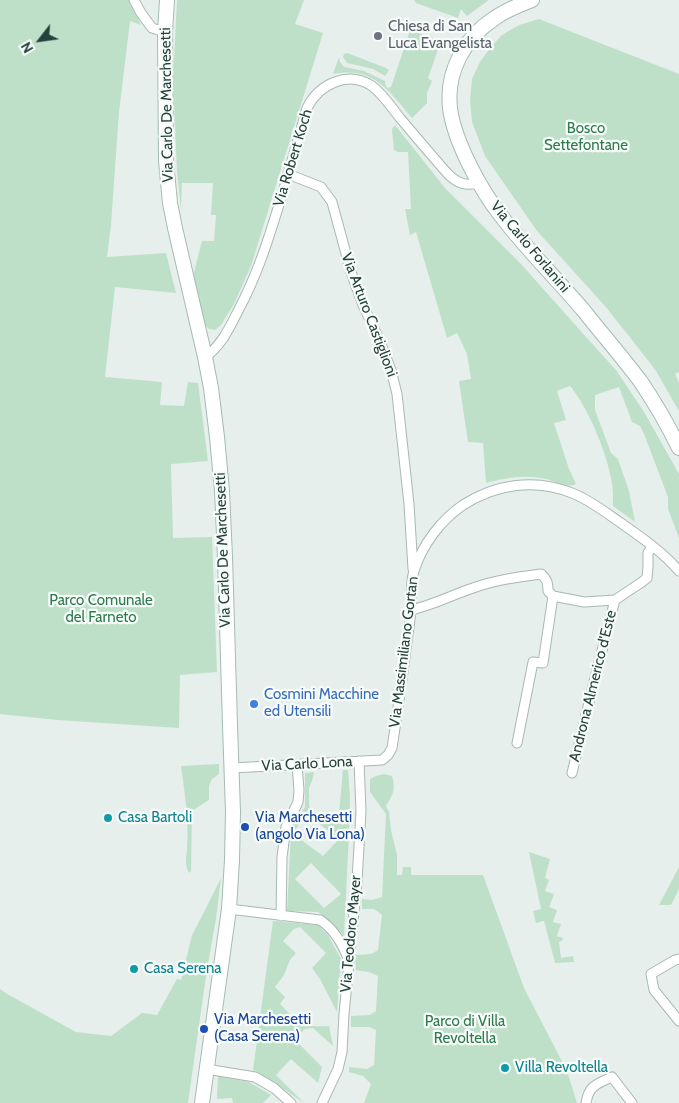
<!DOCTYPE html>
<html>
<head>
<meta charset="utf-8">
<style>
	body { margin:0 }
	#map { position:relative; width:679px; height:1103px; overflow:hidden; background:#e6efeb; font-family:Cabin,sans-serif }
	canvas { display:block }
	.north { position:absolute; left:15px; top:15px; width:50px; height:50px; -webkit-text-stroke:4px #f7fbf9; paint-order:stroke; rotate:240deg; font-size:14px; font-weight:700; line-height:20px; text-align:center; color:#24423a }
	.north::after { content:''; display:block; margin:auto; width:18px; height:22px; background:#24423a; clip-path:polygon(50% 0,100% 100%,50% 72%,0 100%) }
</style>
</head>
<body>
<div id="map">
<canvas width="679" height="1103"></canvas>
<div class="north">N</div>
</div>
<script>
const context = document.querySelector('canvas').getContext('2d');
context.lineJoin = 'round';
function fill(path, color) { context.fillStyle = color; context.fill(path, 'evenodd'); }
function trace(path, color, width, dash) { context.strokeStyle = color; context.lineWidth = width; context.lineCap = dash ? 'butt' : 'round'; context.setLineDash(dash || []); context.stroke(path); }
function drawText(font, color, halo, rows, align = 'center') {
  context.font = font + ' Cabin,sans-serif'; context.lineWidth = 4.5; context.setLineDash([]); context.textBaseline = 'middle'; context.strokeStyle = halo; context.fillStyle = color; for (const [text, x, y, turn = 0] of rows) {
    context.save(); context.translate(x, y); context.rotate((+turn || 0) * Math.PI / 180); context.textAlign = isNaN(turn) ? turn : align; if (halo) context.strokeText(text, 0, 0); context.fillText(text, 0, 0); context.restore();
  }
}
fill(new Path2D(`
	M 0,0 L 129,0 L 141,25 L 130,21 L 119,112 L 111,225 L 107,257 L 166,253 L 176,293 L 115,287 L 105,377 L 162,382 L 160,405 L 184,406 L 188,382 L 198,383 L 208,461 L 171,464 L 173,538 L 212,537 L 217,672 L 180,675 L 179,728 L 57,720 L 0,714 Z
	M 177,0 L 304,0 L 295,24 L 323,33 L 251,266 L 234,304 L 221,325 L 215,330 L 209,329 L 205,325 L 193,276 L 202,241 L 214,241 L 216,215 L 211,215 L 213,183 L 182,183 L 181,209 L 177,172 L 173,81 Z
	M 414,0 L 489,0 L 467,16 L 461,9 L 458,18 L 416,3 Z
	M 539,19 L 679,74 L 679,372 L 675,374 L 679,383 L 679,411 L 656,371 L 636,345 L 605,306 L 537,231 L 485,156 L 472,122 L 470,101 L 472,79 L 480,62 L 490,48 L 502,35 L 519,25 Z
	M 410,30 L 441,41 L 428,78 L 432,81 L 427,93 L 427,103 L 412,118 C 388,90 374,66 333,74 L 339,57 L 340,62 L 344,67 L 364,71 L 385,81 L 385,84 L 387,88 L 391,87 Z
	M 347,53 L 386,68 L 389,70 L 385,76 L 373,69 L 347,63 L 343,57 L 344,54 Z
	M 395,125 L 445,188 L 521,264 L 586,337 L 616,370 L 644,412 L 679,474 L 679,538 L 668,509 L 668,497 L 644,434 L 640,426 L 632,422 L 619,387 L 595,395 L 595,410 L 611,453 L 618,459 L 629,491 L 635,522 L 613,506 C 613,498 613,490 612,483 C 607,453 589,409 570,386 L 557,391 L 566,420 L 554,423 L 569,469 L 576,484 C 566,489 555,481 546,479 C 526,474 505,478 486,483 L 483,443 L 468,442 L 459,381 L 471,379 L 467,354 L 457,333 L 447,338 L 416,232 L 410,235 L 405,209 L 411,209 L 408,152 L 398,152 L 394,150 L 392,129 Z
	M 219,764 L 219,774 L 212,779 L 209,786 L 209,800 L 192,811 L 191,871 L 189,873 C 185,866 186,858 187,850 C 189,820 185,795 181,766 Z
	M 343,770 L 348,770 L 350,797 L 349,833 L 344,936 L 332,923 L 318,912 L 287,911 L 291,834 L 295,822 L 305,807 L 305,773 L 314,772 L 312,781 L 309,788 L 309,806 L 313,814 L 339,813 ZM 309,816 L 339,839 L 323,856 L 300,839 L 294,832 L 302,820 ZM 311,863 L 341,894 L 324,908 L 295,879 Z
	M 384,774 L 392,776 C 396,789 393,795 386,806 L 389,812 L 391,830 L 397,855 L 397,875 L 402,875 L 403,867 L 411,867 L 411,875 L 483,875 L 524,988 L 567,1071 L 577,1103 L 364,1103 L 371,1084 L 363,1076 L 349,1072 L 349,1067 L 367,1069 L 374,1065 L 376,1030 L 369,1027 L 351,1027 L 351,1016 L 370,1015 L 376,1011 L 378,976 L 369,972 L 356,970 L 355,955 L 371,954 L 378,950 L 382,915 L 374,909 L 362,909 L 362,899 L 372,900 L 382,897 L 386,814 L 370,792 L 370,779 L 376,776 Z
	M 529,852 L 550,859 L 545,878 L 549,880 L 545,891 L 554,894 L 549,907 L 557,910 L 553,922 L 561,924 L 557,936 L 563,938 L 562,941 L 559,942 L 561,958 L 573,956 L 574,962 L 555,963 L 544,921 L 536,923 L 533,911 L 541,909 Z
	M 679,867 L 679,889 L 671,905 L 659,905 Z
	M 221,878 L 216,919 L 207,969 L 188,1103 L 0,1103 L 0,989 L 9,995 L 76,1032 L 111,1036 L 142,1013 L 157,1015 L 177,979 L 181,980 L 192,935 L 203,914 Z
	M 273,921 L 318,925 L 328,935 L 341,959 L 337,1012 L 320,979 L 312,968 L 326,953 L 300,927 L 294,929 L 283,941 L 296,953 L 290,960 L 284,975 L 275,987 L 285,997 L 280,1004 C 298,1022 301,1028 329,1026 L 333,1046 L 313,1028 L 305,1029 L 294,1039 L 322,1067 L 318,1083 L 291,1059 L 276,1075 L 304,1103 L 278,1085 L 253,1070 Z
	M 218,1076 L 249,1082 L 271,1095 L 263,1103 L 233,1103 L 232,1098 L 217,1099 Z`), '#bfe0c8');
const street = new Path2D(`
	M 134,0 L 141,13 L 152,28 L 165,32
	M 288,174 L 321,187 L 332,202 L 351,272 L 363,305 L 378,337 L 391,370 L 397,394 L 409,504 L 413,569
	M 205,357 C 221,346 229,329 238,311 C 261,268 272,227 286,182 C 293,157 300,132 307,108 C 319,84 348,70 372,86 C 383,94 391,107 400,118 C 416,137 432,156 448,174 C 458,184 466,186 479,183
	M 411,610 C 433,605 452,595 473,588 C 495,580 518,577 541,574 C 547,579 548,583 548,591 L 553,596 L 584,602 L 615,600 L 642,582 L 647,578 L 648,567 L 648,553 L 652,546
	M 517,743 L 533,662 L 543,663 L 553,596
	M 232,768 L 382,760 L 388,755 L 392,748 C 399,703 405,657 411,612 C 412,599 410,582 414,571 C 422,545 441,520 463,505 C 496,484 535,478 572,493 C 590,500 605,512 621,523 C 641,537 663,552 679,571
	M 572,773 L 593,686 L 615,600
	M 229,909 L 320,920 C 334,929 342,943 348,958
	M 281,916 L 282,857 L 286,827 L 298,802 L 299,790 L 297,765
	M 679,959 L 675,960 L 651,974 L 654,990 L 679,1021
	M 206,1069 L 255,1077 L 274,1088 L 291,1103
	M 322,1103 L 338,1069 L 342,1052 L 344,1014 L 357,881 L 361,811 L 359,761
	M 586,1103 C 589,1085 597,1084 612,1077 L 632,1103`);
const secondary = new Path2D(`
	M 167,0 L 165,32 L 166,161 L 170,203 L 175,228 L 205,357 L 211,388 L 217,437 L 222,491 L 225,557 L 230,725 L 233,812 L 232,860 L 229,909 L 202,1103
	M 532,0 C 519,5 506,10 495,18 C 464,38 446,72 450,108 C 454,141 481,191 502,217 C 527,250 557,279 584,311 C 603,335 623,358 641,382 C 655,403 668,425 679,448`);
trace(street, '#a8b8b2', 11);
trace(secondary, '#a4bbb3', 16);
trace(street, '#fff', 9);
trace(secondary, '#fff', 14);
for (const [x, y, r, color] of [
	[378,36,5,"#6b7280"],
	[254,704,5,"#3f7fe0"],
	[108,818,5,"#0f9aa8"],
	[245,827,5,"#1a4fb4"],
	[134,969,5,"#0f9aa8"],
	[204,1029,5,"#1a4fb4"],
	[505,1068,5,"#0f9aa8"]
]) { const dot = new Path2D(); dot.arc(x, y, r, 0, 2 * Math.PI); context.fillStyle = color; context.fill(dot); trace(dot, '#f7fbf9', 2); }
drawText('15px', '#5b616d', '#f7fbf9', [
	["Chiesa di San",388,27],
	["Luca Evangelista",388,44]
], 'left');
drawText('15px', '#24423a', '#f7fbf9', [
	["Via Carlo De Marchesetti",167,105,-91],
	["Via Robert Koch",293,158,-73],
	["Via Carlo Forlanini",530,247,50],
	["Via Arturo Castiglioni",369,315,69],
	["Via Carlo De Marchesetti",223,550,-92],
	["Via Massimiliano Gortan",404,652,-83],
	["Androna Almerico d'Este",593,686,-76],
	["Via Carlo Lona",307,764,-3],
	["Via Teodoro Mayer",351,934,-85]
]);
drawText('15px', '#2d7a4b', '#f7fbf9', [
	["Bosco",586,129],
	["Settefontane",586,146],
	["Parco Comunale",101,601],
	["del Farneto",101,618],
	["Parco di Villa",465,1022],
	["Revoltella",465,1039]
]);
drawText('15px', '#366cbe', '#f7fbf9', [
	["Cosmini Macchine",264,695],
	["ed Utensili",264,712]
], 'left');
drawText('15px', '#0d838f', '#f7fbf9', [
	["Casa Bartoli",118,818],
	["Casa Serena",144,969],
	["Villa Revoltella",515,1068]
], 'left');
drawText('15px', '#164399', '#f7fbf9', [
	["Via Marchesetti",255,818],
	["(angolo Via Lona)",255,835],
	["Via Marchesetti",214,1020],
	["(Casa Serena)",214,1037]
], 'left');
</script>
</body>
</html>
